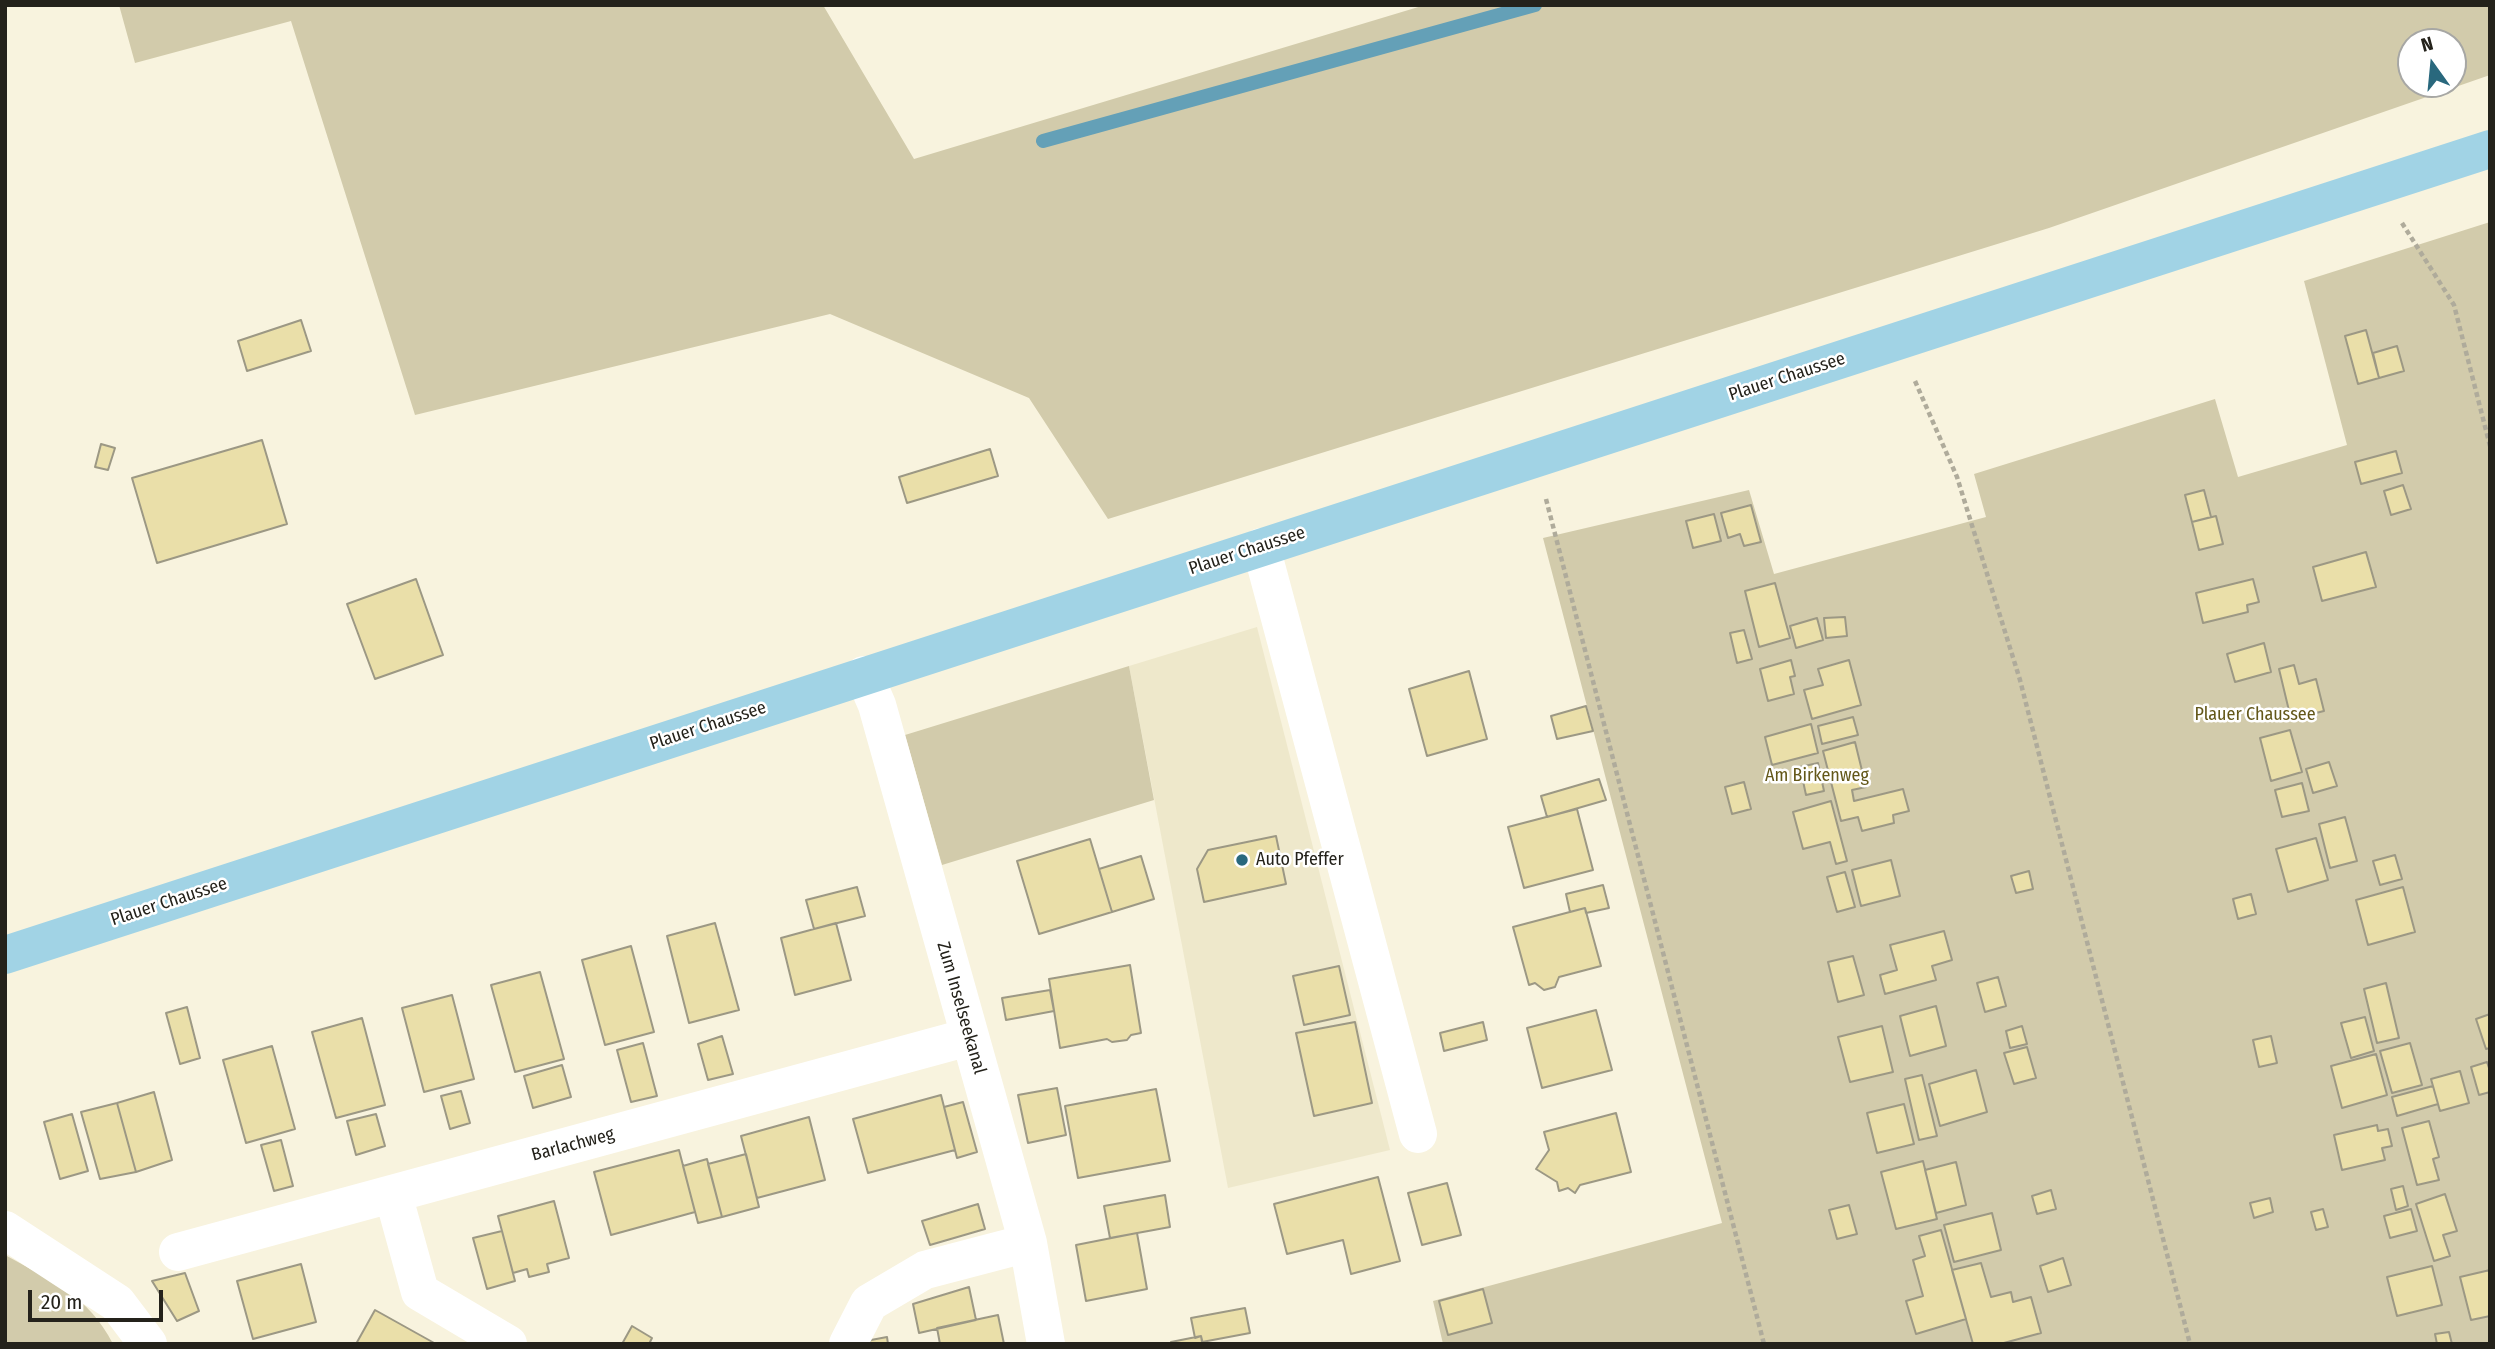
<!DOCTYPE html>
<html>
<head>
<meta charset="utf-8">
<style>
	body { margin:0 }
	#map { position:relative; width:2495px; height:1349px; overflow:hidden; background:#f8f3de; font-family:"Fira Sans Condensed",sans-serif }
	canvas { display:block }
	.frame { position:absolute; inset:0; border:7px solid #24221b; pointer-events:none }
	.north { position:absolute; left:2397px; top:28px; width:70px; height:70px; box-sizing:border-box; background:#fff; border:2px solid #a7a7a4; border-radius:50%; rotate:345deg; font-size:19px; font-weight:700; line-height:28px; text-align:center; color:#24221b }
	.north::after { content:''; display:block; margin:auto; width:24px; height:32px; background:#29687d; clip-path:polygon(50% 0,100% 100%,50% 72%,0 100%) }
	.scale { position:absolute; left:28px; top:1290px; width:135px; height:32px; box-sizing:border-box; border:4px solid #24221b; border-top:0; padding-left:9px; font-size:21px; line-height:24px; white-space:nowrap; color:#24221b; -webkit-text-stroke:5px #fff; paint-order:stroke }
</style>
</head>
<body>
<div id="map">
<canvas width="2495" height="1349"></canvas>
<div class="frame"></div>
<div class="north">N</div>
<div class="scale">20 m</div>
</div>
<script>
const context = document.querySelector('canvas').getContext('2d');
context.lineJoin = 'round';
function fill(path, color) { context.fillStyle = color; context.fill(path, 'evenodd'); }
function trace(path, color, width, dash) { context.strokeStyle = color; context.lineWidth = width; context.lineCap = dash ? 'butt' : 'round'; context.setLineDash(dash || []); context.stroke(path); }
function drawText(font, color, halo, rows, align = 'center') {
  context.font = font + ' "Fira Sans Condensed",sans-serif'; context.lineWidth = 5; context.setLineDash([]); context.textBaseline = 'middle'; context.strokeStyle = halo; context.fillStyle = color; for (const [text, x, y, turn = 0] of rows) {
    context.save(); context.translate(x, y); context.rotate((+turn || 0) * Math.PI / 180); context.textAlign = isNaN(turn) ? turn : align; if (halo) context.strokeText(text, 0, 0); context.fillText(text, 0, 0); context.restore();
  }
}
fill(new Path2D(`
	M 1257,627 L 1390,1150 L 1228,1188 L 1129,666 Z`), '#eee8cb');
fill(new Path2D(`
	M 119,5 L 823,5 L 914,159 L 1425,5 L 2490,5 L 2490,75 L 2049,228 L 1108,519 L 1029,398 L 830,314 L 415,415 L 291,21 L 135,63 ZM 2453,42 L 2453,84 L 2411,84 L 2411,42 Z
	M 2490,222 L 2490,1344 L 1443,1344 L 1433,1301 L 1722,1223 L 1543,538 L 1749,490 L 1774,574 L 1986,517 L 1974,474 L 2215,399 L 2238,477 L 2347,445 L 2304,281 Z
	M 1129,666 L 1154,800 L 942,865 L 905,735 Z
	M 5,1255 C 50,1280 89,1296 113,1344 L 5,1344 Z`), '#d2cbab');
trace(new Path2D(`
	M 1043,141 L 1535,5`), '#64a0b7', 14);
const building = new Path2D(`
	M 301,320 L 311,351 L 247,371 L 238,341 Z
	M 2366,330 L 2379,378 L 2358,384 L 2345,336 Z
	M 2397,346 L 2404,371 L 2379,378 L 2373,353 Z
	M 262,440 L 287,524 L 157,563 L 132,478 Z
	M 101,444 L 115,448 L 108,470 L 95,467 Z
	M 990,449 L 998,476 L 907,503 L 899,477 Z
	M 2396,451 L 2402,473 L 2361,484 L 2355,462 Z
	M 2403,485 L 2411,509 L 2391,515 L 2384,491 Z
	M 2204,490 L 2211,517 L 2192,522 L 2185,495 Z
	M 1751,505 L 1761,542 L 1744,546 L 1740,534 L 1728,538 L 1721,513 Z
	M 1714,514 L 1721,541 L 1693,548 L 1686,521 Z
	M 2216,516 L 2223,544 L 2199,550 L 2192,522 Z
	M 2366,552 L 2376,587 L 2322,601 L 2313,567 Z
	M 416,579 L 443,655 L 375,679 L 347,604 Z
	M 2253,579 L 2259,602 L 2247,605 L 2248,612 L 2203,623 L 2196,593 Z
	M 1775,583 L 1790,638 L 1759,647 L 1745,591 Z
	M 1845,617 L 1847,636 L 1826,638 L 1824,618 Z
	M 1817,618 L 1823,640 L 1796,648 L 1790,626 Z
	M 1744,630 L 1752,659 L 1737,663 L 1730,633 Z
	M 2264,643 L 2271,672 L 2235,682 L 2227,654 Z
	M 1791,660 L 1795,676 L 1790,677 L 1794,694 L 1768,701 L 1760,669 Z
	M 1849,660 L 1861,705 L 1812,719 L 1804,690 L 1823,685 L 1818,669 Z
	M 2294,665 L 2299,684 L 2316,679 L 2324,711 L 2291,719 L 2279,669 Z
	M 1469,671 L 1487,739 L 1427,756 L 1409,689 Z
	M 1586,706 L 1593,731 L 1557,739 L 1551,716 Z
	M 1853,717 L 1858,735 L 1822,744 L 1818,726 Z
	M 1811,724 L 1818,753 L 1772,765 L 1765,737 Z
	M 2290,730 L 2302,772 L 2271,781 L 2260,738 Z
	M 1855,742 L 1866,787 L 1852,790 L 1854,801 L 1903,789 L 1909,811 L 1893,815 L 1894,823 L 1862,831 L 1858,817 L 1841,821 L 1823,751 Z
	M 2329,762 L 2337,786 L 2313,793 L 2306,769 Z
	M 1818,763 L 1824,791 L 1806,795 L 1800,767 Z
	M 1599,779 L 1606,800 L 1547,817 L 1541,796 Z
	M 1744,782 L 1751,809 L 1732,814 L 1725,787 Z
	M 2302,783 L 2309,811 L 2282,817 L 2275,790 Z
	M 1831,801 L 1847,861 L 1836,864 L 1830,842 L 1803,849 L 1793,812 Z
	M 1577,809 L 1593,870 L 1524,888 L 1508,827 Z
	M 2345,817 L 2357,861 L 2330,868 L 2319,824 Z
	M 1276,836 L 1286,884 L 1204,902 L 1197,869 L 1208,850 Z
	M 2316,838 L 2328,880 L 2288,892 L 2276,849 Z
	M 1090,839 L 1112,912 L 1039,934 L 1017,861 Z
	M 2395,855 L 2402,879 L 2380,885 L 2373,861 Z
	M 1141,856 L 1154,899 L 1112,912 L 1099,869 Z
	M 1891,860 L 1900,896 L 1861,906 L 1852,870 Z
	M 2029,871 L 2033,889 L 2016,893 L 2011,876 Z
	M 1845,872 L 1855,907 L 1837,912 L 1827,877 Z
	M 1603,885 L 1609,908 L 1586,913 L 1585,908 L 1570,912 L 1566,894 Z
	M 857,887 L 865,916 L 814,929 L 806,900 Z
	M 2403,887 L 2415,932 L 2368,945 L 2356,900 Z
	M 2251,894 L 2256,914 L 2238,919 L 2233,899 Z
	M 1585,908 L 1601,966 L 1559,977 L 1555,987 L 1544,990 L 1535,983 L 1529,985 L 1513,927 Z
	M 715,923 L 739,1010 L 689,1023 L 667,936 Z
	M 836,923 L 851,980 L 795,995 L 781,938 Z
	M 1944,931 L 1952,960 L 1932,966 L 1936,980 L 1885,994 L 1880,975 L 1897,970 L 1890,945 Z
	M 631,946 L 654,1032 L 605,1045 L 582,960 Z
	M 1853,956 L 1864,995 L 1838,1002 L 1828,962 Z
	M 1130,965 L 1141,1033 L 1131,1035 L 1127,1040 L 1112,1042 L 1107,1039 L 1060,1048 L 1049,979 Z
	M 1339,966 L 1350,1015 L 1304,1025 L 1293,976 Z
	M 540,972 L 564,1059 L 515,1072 L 491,985 Z
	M 1998,977 L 2006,1006 L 1985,1012 L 1977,983 Z
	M 2386,983 L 2399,1038 L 2377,1043 L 2364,989 Z
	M 1050,990 L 1054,1011 L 1006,1020 L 1002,998 Z
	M 452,995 L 474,1079 L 424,1092 L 402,1008 Z
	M 1936,1006 L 1946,1046 L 1910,1056 L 1900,1016 Z
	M 187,1007 L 200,1058 L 180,1064 L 166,1013 Z
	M 1596,1010 L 1612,1070 L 1542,1088 L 1527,1028 Z
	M 2490,1014 L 2490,1048 L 2486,1049 L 2476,1019 Z
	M 2365,1017 L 2374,1051 L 2351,1058 L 2341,1023 Z
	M 362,1018 L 385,1105 L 336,1118 L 312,1032 Z
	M 1355,1022 L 1372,1103 L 1314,1116 L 1296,1033 Z
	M 1483,1022 L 1487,1040 L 1444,1051 L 1440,1033 Z
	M 1882,1026 L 1893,1072 L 1850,1082 L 1838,1037 Z
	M 2022,1026 L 2027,1044 L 2010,1048 L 2006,1031 Z
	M 722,1036 L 733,1074 L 708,1080 L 698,1044 Z
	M 2271,1036 L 2277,1063 L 2259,1067 L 2253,1040 Z
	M 643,1043 L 657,1096 L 631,1102 L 617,1050 Z
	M 2410,1043 L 2422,1085 L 2392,1093 L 2380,1051 Z
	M 272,1046 L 295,1129 L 246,1143 L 223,1060 Z
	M 2027,1047 L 2036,1078 L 2014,1084 L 2004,1053 Z
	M 2376,1054 L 2387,1095 L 2342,1108 L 2331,1066 Z
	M 2487,1062 L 2490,1071 L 2490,1092 L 2479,1095 L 2471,1067 Z
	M 562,1065 L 571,1097 L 533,1108 L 524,1076 Z
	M 1976,1070 L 1987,1112 L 1940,1126 L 1929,1084 Z
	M 2460,1071 L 2469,1103 L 2440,1111 L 2431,1079 Z
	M 1922,1075 L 1937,1136 L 1919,1140 L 1905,1079 Z
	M 2433,1086 L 2438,1104 L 2397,1116 L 2392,1097 Z
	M 1057,1088 L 1066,1135 L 1028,1143 L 1018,1095 Z
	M 1156,1089 L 1170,1161 L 1078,1178 L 1065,1106 Z
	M 461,1091 L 470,1123 L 450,1129 L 441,1096 Z
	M 154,1092 L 172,1160 L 136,1172 L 117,1103 Z
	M 941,1095 L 955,1150 L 868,1173 L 853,1119 Z
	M 963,1102 L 977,1152 L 957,1158 L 944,1107 Z
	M 117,1103 L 136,1172 L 100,1179 L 81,1112 Z
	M 1904,1104 L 1914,1144 L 1877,1153 L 1867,1113 Z
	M 1616,1113 L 1631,1172 L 1580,1185 L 1575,1193 L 1568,1188 L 1559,1191 L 1557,1182 L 1536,1169 L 1549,1150 L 1544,1132 Z
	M 72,1114 L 88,1171 L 60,1179 L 44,1122 Z
	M 376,1114 L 385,1146 L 356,1155 L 347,1121 Z
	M 809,1117 L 825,1180 L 757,1198 L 741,1136 Z
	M 2429,1121 L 2439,1157 L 2433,1159 L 2439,1180 L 2417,1185 L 2402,1128 Z
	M 2377,1125 L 2378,1131 L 2388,1129 L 2392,1146 L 2382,1148 L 2385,1160 L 2342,1170 L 2334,1135 Z
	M 281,1140 L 293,1186 L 274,1191 L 261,1145 Z
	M 679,1150 L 695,1212 L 611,1235 L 594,1172 Z
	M 746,1154 L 759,1207 L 722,1217 L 708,1164 Z
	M 707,1159 L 722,1217 L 698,1223 L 683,1166 Z
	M 1923,1161 L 1937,1219 L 1896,1229 L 1881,1172 Z
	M 1956,1162 L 1966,1205 L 1936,1213 L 1925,1170 Z
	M 1378,1177 L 1400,1261 L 1351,1274 L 1343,1240 L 1287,1254 L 1274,1204 Z
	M 1447,1183 L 1461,1235 L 1422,1245 L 1408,1193 Z
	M 2403,1186 L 2408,1206 L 2396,1210 L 2391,1189 Z
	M 2051,1190 L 2056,1209 L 2037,1214 L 2032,1196 Z
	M 2445,1194 L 2457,1231 L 2443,1235 L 2450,1256 L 2434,1261 L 2416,1204 Z
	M 1165,1195 L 1170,1227 L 1110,1238 L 1104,1206 Z
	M 2270,1198 L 2273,1212 L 2254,1218 L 2250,1203 Z
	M 554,1201 L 569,1258 L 547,1264 L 549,1272 L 529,1277 L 527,1269 L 513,1273 L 498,1216 Z
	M 978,1204 L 985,1229 L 930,1245 L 922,1221 Z
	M 1849,1205 L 1857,1234 L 1837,1239 L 1829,1210 Z
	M 2323,1209 L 2328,1227 L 2316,1230 L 2311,1212 Z
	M 2411,1209 L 2417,1231 L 2390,1238 L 2384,1216 Z
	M 1992,1213 L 2001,1250 L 1954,1262 L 1944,1225 Z
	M 1941,1230 L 1966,1319 L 1916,1334 L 1906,1301 L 1923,1296 L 1913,1260 L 1925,1256 L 1919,1236 Z
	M 502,1231 L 515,1281 L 487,1289 L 473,1238 Z
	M 1137,1233 L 1147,1289 L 1086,1301 L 1076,1245 Z
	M 2063,1258 L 2071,1285 L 2048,1292 L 2040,1266 Z
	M 1981,1263 L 1991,1297 L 2011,1292 L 2013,1302 L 2031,1297 L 2041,1333 L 2000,1344 L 1973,1344 L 1952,1270 Z
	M 301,1264 L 316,1322 L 253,1339 L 237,1281 Z
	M 2432,1266 L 2442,1305 L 2397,1316 L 2387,1277 Z
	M 2490,1270 L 2490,1316 L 2471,1320 L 2460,1277 Z
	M 185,1273 L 199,1311 L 177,1321 L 152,1281 Z
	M 969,1287 L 976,1320 L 919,1333 L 913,1304 Z
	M 1483,1289 L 1492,1323 L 1448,1335 L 1439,1301 Z
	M 1245,1308 L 1250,1333 L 1202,1342 L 1201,1336 L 1195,1338 L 1191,1318 Z
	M 375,1310 L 436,1344 L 356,1344 Z
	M 998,1315 L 1004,1344 L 940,1344 L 937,1328 Z
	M 632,1326 L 652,1338 L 649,1344 L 622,1344 Z
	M 2449,1332 L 2452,1344 L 2437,1344 L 2435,1334 Z
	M 1201,1336 L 1203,1344 L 1171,1344 L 1171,1342 Z
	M 887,1337 L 888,1344 L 868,1344 L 871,1340 Z`);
fill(building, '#eadfa9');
trace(building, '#9c9884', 2);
trace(new Path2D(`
	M 2402,223 L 2454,305 L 2490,446
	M 1915,381 L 1957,477 L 2020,680 L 2190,1344
	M 1546,499 L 1764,1344`), '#afab9b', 4.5, [5, 3.5]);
trace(new Path2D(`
	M 1261,547 L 1418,1134
	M 864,675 L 877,705 L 1028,1243 L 1046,1344
	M 393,1194 L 420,1292 L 508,1344
	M 5,1230 L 117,1303 L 148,1344
	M 178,1252 L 969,1037
	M 848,1344 L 869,1303 L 925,1270 L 1028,1243`), '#fff', 38);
trace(new Path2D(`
	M 5,955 L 2490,149`), '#a1d3e5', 38);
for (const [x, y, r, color] of [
	[1242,860,7,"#29687d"]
]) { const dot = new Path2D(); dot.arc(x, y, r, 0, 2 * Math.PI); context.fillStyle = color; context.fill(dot); trace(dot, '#fff', 2.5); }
drawText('18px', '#24221b', '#fff', [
	["Plauer Chaussee",1787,377,-18],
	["Plauer Chaussee",1247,551,-18],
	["Plauer Chaussee",708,726,-18],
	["Plauer Chaussee",169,902,-18],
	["Zum Inselseekanal",961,1008,74],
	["Barlachweg",573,1145,-15]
]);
drawText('18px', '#635719', '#fff', [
	["Plauer Chaussee",2255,715],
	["Am Birkenweg",1817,776]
]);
drawText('18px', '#24221b', '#fff', [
	["Auto Pfeffer",1256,860]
], 'left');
</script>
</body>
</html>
